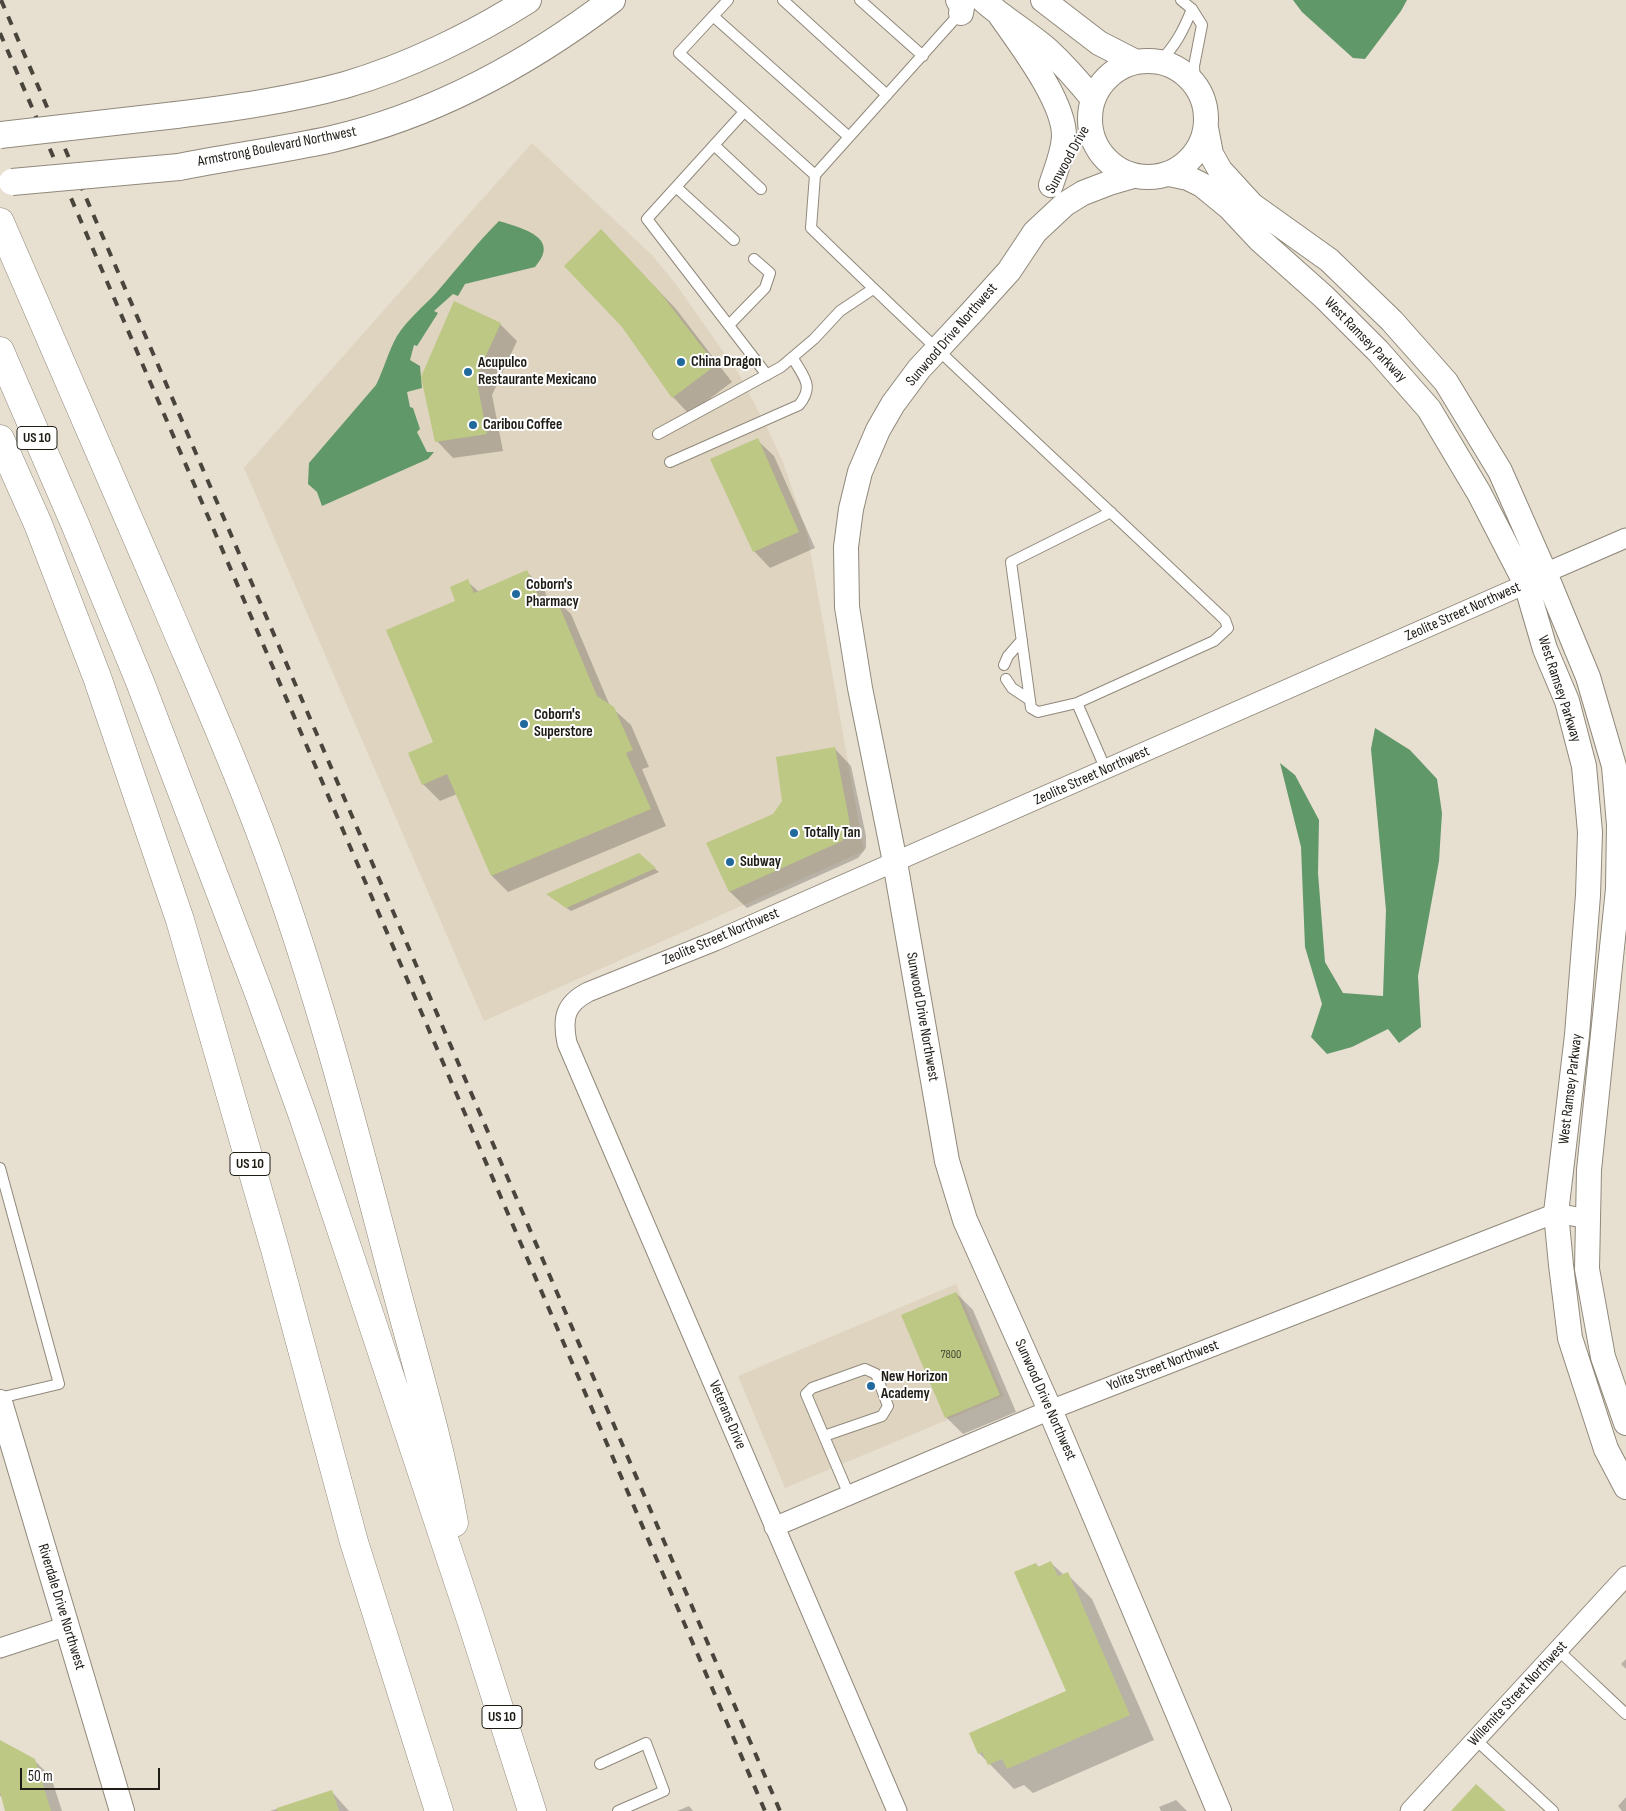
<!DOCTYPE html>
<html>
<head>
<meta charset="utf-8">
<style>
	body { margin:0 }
	#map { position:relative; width:1626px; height:1811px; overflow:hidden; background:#e7dfd0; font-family:"Sofia Sans Condensed",sans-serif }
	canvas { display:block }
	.scale { position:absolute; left:20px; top:1768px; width:140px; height:22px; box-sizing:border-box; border:2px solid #1f1c16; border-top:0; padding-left:6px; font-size:15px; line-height:18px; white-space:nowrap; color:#1f1c16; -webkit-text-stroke:4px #fff; paint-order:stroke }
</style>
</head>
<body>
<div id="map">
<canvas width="1626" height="1811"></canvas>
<div class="scale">50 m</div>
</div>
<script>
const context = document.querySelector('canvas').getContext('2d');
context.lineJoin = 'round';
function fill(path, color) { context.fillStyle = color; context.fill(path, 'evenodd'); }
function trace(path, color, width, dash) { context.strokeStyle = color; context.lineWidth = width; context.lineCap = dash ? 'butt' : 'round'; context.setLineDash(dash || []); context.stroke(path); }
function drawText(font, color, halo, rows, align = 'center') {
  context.font = font + ' "Sofia Sans Condensed",sans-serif'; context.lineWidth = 4; context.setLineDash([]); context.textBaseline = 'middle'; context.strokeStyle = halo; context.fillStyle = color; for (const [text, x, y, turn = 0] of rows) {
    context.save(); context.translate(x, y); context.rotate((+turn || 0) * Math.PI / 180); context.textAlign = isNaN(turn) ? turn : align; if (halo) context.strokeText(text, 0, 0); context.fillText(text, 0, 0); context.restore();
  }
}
fill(new Path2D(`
	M 532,143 L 652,255 L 675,283 L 739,374 L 766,426 L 783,462 L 807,533 L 864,851 L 484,1021 L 244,468 Z
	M 956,1284 L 1004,1396 L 785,1488 L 738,1376 Z`), '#dfd4bf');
fill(new Path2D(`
	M 1293,0 L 1407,0 L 1401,11 L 1365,59 L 1353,58 L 1302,12 Z
	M 499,221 C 521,228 562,237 535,267 L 465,284 L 458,296 L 453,294 L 434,311 L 438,313 L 417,346 L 414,345 L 410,360 L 420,366 L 422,388 L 407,392 L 410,407 L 413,408 L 420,429 L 417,432 L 427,452 L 434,452 L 428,459 L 322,506 L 317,492 L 308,484 L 309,463 L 376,385 C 384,369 388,352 397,336 C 406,321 424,306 436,293 C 457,269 476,244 499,221 Z
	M 1375,728 L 1410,750 L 1437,779 L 1442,813 L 1439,861 L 1418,976 L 1421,1027 L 1399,1043 L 1388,1029 L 1352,1047 L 1327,1054 L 1311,1037 L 1322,1004 L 1305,947 L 1301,847 L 1280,763 L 1295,775 L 1319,820 L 1318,873 L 1325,962 L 1343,993 L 1383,996 L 1386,910 L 1371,749 Z`), '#61986a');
fill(new Path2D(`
	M 618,248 L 676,309 L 732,382 L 689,414 L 673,397 Z
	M 500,324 L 517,341 L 492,395 L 503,451 L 453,458 L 437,441 Z
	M 757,440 L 774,456 L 815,548 L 770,568 L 754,551 Z
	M 527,572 L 544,589 L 548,600 L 554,598 L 571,614 L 610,706 L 631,725 L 649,767 L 642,769 L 666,826 L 508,892 L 492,876 L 457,794 L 440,801 L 423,784 L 435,743 L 457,601 L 467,581 L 479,592 Z
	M 835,749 L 851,766 L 866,836 L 866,848 L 858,858 L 747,908 L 730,892 L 707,843 L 774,815 L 784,802 Z
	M 638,855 L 659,872 L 571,911 L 551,897 Z
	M 956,1293 L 973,1310 L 1016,1412 L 963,1434 L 946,1417 Z
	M 1051,1563 L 1064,1575 L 1067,1574 L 1092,1599 L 1154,1740 L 1033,1793 L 1024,1785 L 1014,1789 L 979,1753 L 1068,1691 L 1036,1564 L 1040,1568 Z
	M 1626,1659 L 1626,1669 L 1621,1664 Z
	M 0,1741 L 34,1760 L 51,1777 L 62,1811 L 6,1811 L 3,1798 L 0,1796 Z
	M 332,1792 L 349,1811 L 270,1811 Z
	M 1626,1797 L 1626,1811 L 1622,1811 L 1618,1806 Z
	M 1176,1800 L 1187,1811 L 1161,1811 L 1159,1807 Z
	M 689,1806 L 693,1811 L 677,1811 Z`), '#0003');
fill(new Path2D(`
	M 601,229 L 659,291 L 716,365 L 672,398 L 622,327 L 564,266 Z
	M 454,301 L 501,323 L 476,377 L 487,434 L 435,442 L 421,377 Z
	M 758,438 L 799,532 L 753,552 L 710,459 Z
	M 527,570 L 541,602 L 555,596 L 597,696 L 614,707 L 633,750 L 626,753 L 651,809 L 491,876 L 447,774 L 422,785 L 408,753 L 433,742 L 386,630 L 455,601 L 450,587 L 468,579 L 474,593 Z
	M 835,747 L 849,819 L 850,831 L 842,841 L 729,892 L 706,843 L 773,814 L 782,801 L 776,757 Z
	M 639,853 L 656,868 L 566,908 L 546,894 Z
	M 956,1292 L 1000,1395 L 945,1418 L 901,1315 Z
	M 1051,1561 L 1058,1576 L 1068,1572 L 1130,1715 L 1007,1769 L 1002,1759 L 988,1765 L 982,1752 L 978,1754 L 969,1733 L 1066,1691 L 1014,1572 L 1036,1563 L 1038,1567 Z
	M 0,1740 L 35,1759 L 51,1811 L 5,1811 L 0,1792 Z
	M 1476,1784 L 1506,1811 L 1451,1811 Z
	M 332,1790 L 339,1811 L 277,1811 L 277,1808 Z`), '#bdc884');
const service = new Path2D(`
	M 728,0 L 679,53 L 815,175 L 811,228 C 947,361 1087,489 1225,620 L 1228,628 L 1214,641 L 1077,703 L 1106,770
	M 783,0 L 887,95
	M 860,0 L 923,56
	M 1181,0 L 1192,9 L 1202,25 L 1194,66 L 1195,84
	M 713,16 L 849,137
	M 1159,62 C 1175,47 1184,29 1192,9
	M 744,112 L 647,219 L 767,375
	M 714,145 L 761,189
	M 815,175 L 961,12
	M 676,187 L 734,240
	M 729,325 L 765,288 L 770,273 L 754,259
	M 658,434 L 781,367 L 814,339 L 840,311 L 873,289
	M 670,462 L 799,405 C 815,385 803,377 793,358
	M 1004,665 L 1008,656 L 1022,640
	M 1006,679 L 1012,688 L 1030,700
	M 1077,703 L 1038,712 L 1031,708 L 1011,562 L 1111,512
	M 0,1168 L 59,1384 L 0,1398
	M 824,1436 L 882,1416 L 888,1406 L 876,1374 L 865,1369 L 812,1388 L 806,1394 L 849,1495
	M 1559,1651 L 1626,1714
	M 1476,1740 L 1553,1811
	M 600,1764 L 646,1743 L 664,1791 L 618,1811`);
const minor = new Path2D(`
	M 774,1527 L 1050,1410 L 1556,1213 L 1588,1219
	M 0,1648 L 67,1626
	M 897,1811 L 567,1043 C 562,1018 565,1004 588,992 L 715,941 L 1526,584 L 1545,573 L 1626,538
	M 1410,1811 L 1626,1576`);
const tertiary = new Path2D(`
	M 958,0 L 962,7 L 961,13
	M 983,0 C 1003,18 1027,32 1048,50 C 1064,65 1079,82 1093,99
	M 1043,0 L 1099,43 L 1136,62
	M 1000,15 C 1020,44 1065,102 1064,137 C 1063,154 1056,169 1051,185
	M1090 119a58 58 0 1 1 116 0a58 58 0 1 1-116 0Z
	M 1206,128 L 1211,154 L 1220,170 L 1252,205 L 1329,260 L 1392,321 L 1446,382 L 1500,471 L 1545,573 L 1588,677 L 1614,766 L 1619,825 L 1618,889 L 1589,1170 L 1587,1269 L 1603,1357 L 1626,1423
	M 1169,174 L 1188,178 L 1202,185 L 1230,208 L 1260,240 L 1324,297 L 1378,351 L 1429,409 L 1479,493 L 1526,584 L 1545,649 L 1567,701 L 1584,766 L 1590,832 L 1588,895 L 1577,1035 L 1556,1213 L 1561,1265 L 1570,1338 L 1606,1449 L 1626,1487
	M 1133,176 L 1109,183 L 1083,193 L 1065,204 L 1035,232 L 1009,271 L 972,312 L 919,369 L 893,404 L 878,430 L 860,472 L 851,509 L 846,547 L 847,607 L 860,688 L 895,862 L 947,1161 L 965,1220 L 1050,1410 L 1219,1811
	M 0,1402 L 122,1811`);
const secondary = new Path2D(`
	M 176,115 C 233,108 290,100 345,85 C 407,67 473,35 528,0
	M 179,167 C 230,157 282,150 332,139 C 434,115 529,63 612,0`);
const motorway = new Path2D(`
	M 0,222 C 54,345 107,468 160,591 C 190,662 221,731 249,803 C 310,957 352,1120 394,1281 C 415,1361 440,1442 454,1523
	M 0,351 L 75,524 L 140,682 L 258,991 L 303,1116 L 353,1265 L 472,1623 L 532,1811
	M 0,439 L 38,524 L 97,677 L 180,920 L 275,1249 L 354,1542 L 439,1811`);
trace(service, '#90897b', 12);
trace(minor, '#90897b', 21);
trace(tertiary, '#90897b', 26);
trace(secondary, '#90897b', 28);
trace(motorway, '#90897b', 29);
trace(service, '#fff', 10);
trace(minor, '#fff', 19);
trace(tertiary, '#fff', 24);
trace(secondary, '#fff', 26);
trace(motorway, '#fff', 28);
trace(new Path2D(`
	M 1,0 L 780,1811
	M 0,33 L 765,1811`), '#49453d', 4, [9, 9]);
const secondaryBridge = new Path2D(`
	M 0,135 L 176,115
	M 12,182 L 179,167`);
trace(secondaryBridge, '#90897b', 28, []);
trace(secondaryBridge, '#fff', 26);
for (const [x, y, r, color] of [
	[681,362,5,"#21689c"],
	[468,372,5,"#21689c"],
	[473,425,5,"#21689c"],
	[516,594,5,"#21689c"],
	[524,724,5,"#21689c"],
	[794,833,5,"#21689c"],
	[730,862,5,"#21689c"],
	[871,1386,5,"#21689c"]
]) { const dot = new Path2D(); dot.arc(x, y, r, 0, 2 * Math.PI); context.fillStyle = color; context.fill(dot); trace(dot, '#fff', 2); }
drawText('12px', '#464732', null, [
	["7800",951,1355]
]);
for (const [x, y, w] of [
	[37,438,40],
	[250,1164,40],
	[502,1717,40]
]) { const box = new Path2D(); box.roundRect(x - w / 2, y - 11.5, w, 23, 4); context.fillStyle = '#fff'; context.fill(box); trace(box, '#1f1c16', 1); }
drawText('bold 14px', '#1f1c16', null, [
	["US 10",37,438],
	["US 10",250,1164],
	["US 10",502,1717]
]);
drawText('15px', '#1f1c16', '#fff', [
	["Armstrong Boulevard Northwest",277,147,-11],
	["Sunwood Drive",1068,160,-61],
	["Sunwood Drive Northwest",952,335,-49],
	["West Ramsey Parkway",1365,340,46],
	["Zeolite Street Northwest",1463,612,-24],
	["West Ramsey Parkway",1559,689,72],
	["Zeolite Street Northwest",1092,776,-24],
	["Zeolite Street Northwest",721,937,-23],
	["Sunwood Drive Northwest",922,1017,80],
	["West Ramsey Parkway",1571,1089,-83],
	["Yolite Street Northwest",1163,1366,-21],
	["Sunwood Drive Northwest",1045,1400,66],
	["Veterans Drive",727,1415,67],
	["Riverdale Drive Northwest",61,1607,73],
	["Willemite Street Northwest",1518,1694,-47]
]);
drawText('bold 15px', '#1f1c16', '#fff', [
	["China Dragon",691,362],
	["Acupulco",478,363],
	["Restaurante Mexicano",478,380],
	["Caribou Coffee",483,425],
	["Coborn's",526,585],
	["Pharmacy",526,602],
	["Coborn's",534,715],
	["Superstore",534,732],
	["Totally Tan",804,833],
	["Subway",740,862],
	["New Horizon",881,1377],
	["Academy",881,1394]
], 'left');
</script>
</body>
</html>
